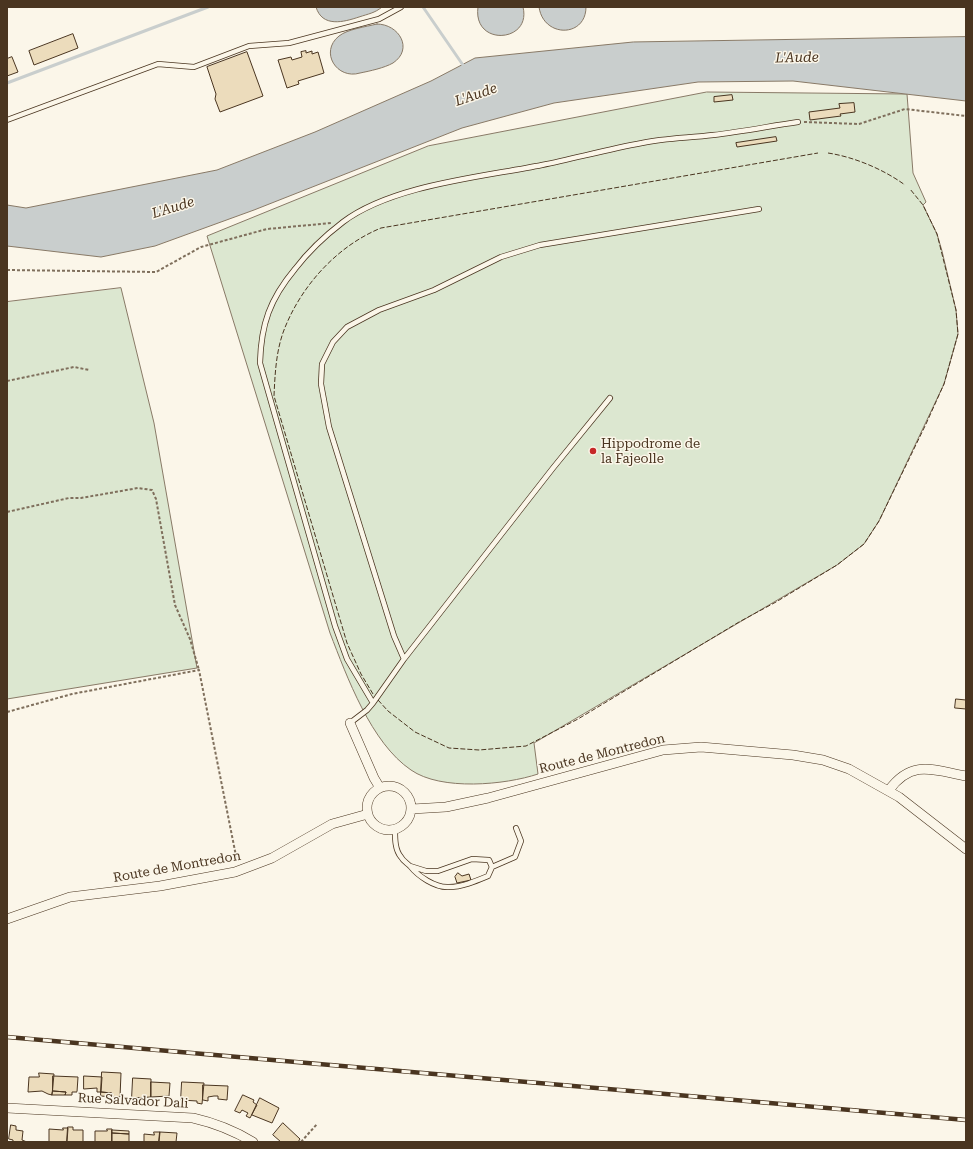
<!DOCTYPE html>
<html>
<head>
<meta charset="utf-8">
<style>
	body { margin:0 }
	#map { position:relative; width:973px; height:1149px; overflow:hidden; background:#fbf6e9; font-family:"Roboto Serif",serif }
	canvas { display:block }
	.frame { position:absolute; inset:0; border:8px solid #4a3520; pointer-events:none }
</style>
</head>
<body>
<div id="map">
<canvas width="973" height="1149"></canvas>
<div class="frame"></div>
</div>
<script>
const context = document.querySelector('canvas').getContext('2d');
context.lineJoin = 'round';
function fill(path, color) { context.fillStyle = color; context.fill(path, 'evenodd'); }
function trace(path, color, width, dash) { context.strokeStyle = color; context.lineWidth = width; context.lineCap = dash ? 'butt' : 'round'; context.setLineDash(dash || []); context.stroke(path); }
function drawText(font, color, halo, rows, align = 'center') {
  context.font = font + ' "Roboto Serif",serif'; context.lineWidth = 3; context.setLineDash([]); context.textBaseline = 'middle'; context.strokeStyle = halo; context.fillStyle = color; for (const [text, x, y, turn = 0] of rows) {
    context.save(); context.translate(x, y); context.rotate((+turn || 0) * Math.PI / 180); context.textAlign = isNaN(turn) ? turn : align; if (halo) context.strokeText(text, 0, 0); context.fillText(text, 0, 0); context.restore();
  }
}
const green = new Path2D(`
	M 707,92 L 907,94 L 913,173 L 926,202 L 923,205 L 937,234 L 942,251 L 956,310 L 958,334 L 944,384 L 879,521 L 864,544 L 837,565 L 534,743 L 538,774 C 505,785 441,791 411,770 C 371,743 347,677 330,633 L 207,236 L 428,146 Z
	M 121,288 L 154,423 L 197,668 L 7,699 L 7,302 Z`);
fill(green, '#dce7d0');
trace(green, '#887966', 1);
const water = new Path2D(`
	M 316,7 L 382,7 C 375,13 368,14 359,17 C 344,22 322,28 316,7 Z
	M 478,7 L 523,7 C 532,43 472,47 478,7 Z
	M 539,7 L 586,7 C 586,38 543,38 539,7 Z
	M 377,24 C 399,24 414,49 393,63 C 384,68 370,71 360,73 C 337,80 319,52 339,36 C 348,29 365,27 377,24 Z
	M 966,37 L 966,101 L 793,81 L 698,82 L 554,103 L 462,128 L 254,210 L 155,246 L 101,257 L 7,246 L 7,205 L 26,208 L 217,170 L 315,132 L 431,81 L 475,58 L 633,42 Z`);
fill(water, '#c9cecd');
trace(water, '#887966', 1);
trace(new Path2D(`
	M 423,7 L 465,68
	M 7,83 L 208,7`), '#c9cecd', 3);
const building = new Path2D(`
	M 73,34 L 78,48 L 34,65 L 29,51 Z
	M 306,51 L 306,53 L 312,51 L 312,54 L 318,52 L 324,73 L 298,81 L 299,84 L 287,88 L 278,60 L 291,57 L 292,60 L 302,57 L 301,52 Z
	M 247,52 L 263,96 L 220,112 L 215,99 L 216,94 L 207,67 Z
	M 12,57 L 18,72 L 7,76 L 7,59 Z
	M 732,95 L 733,100 L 714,102 L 714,97 Z
	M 854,103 L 855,112 L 840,114 L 841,116 L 810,120 L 809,112 L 840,108 L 839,104 Z
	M 776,137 L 777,141 L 737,147 L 736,143 Z
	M 956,699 L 966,700 L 966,709 L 955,708 Z
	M 458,873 L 462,876 L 469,874 L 471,880 L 457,883 L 455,877 Z
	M 102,1072 L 121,1073 L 120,1097 L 112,1097 L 112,1093 L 101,1092 Z
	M 39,1073 L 54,1074 L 52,1095 L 48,1094 L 42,1091 L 28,1092 L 29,1077 L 39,1077 Z
	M 53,1076 L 78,1077 L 77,1092 L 72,1092 L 72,1095 L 65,1095 L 66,1092 L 53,1091 Z
	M 84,1076 L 102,1077 L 101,1092 L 97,1092 L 97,1088 L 84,1089 Z
	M 133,1078 L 151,1079 L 151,1097 L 132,1098 Z
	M 151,1082 L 170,1083 L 169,1096 L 151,1097 Z
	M 182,1082 L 204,1083 L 202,1104 L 197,1103 L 197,1101 L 181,1100 Z
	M 203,1085 L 228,1086 L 227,1100 L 218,1099 L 218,1096 L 214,1096 L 208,1097 L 208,1101 L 203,1100 Z
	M 53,1091 L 66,1092 L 65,1095 L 52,1095 Z
	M 101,1092 L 112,1093 L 112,1097 L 101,1096 Z
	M 243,1095 L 254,1100 L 253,1102 L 257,1105 L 250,1118 L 246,1116 L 248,1113 L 242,1110 L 240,1113 L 235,1111 Z
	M 260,1098 L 279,1108 L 272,1123 L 252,1115 Z
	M 283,1123 L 300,1139 L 298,1142 L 281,1142 L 273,1135 Z
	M 11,1125 L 16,1126 L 16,1130 L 23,1131 L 22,1140 L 27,1142 L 13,1142 L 13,1140 L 9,1139 Z
	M 68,1127 L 73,1127 L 73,1130 L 83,1130 L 83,1142 L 67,1142 Z
	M 63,1128 L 68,1128 L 67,1142 L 49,1142 L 49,1129 L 63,1130 Z
	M 107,1129 L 112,1129 L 112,1142 L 95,1142 L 95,1131 L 107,1131 Z
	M 112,1130 L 129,1131 L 129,1134 L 112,1133 Z
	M 154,1132 L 160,1132 L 159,1142 L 144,1142 L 144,1134 L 154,1135 Z
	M 160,1132 L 177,1133 L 176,1142 L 159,1142 Z
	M 112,1133 L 129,1134 L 129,1142 L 112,1142 Z`);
fill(building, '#ecdcbc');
trace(building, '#4a3520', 1);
const lane = new Path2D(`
	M 7,120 L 158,64 L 194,67 L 249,46 L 289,43 L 379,19 L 401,7
	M 404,659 L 394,636 L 329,427 L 321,384 L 322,364 L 333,342 L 347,327 L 379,310 L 434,290 L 501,257 L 540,245 L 759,209
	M 373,703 L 404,659 L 553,468 L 610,398
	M 350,723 L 367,710 L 373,703 L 347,659 L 335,626 L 260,363 C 261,324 270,299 295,269 C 308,252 326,235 343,222 C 392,185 482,177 542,165 C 576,158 609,149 642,143 C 665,138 689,138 713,135 C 741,132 770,126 798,122
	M 395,830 C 395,839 395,850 401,857 C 403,861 407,863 410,866 C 418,876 435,888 449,887 C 462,887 476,881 488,876 L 492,867 L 489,860 L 472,859 L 438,871 L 426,871 L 410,866
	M 492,867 L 515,857 L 521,841 L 516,828`);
const street = new Path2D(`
	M 350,723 L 374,778 L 380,788
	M367 808a22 22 0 1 1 44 0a22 22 0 1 1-44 0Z
	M 889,790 C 912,759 933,770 966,776
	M 412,809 L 446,807 L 488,798 L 663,750 L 701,747 L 793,755 L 823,760 L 849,769 L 899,797 L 966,849
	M 7,919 L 70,897 L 160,886 L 235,872 L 272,858 L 332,824 L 368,814
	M 7,1108 L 193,1118 C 215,1123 233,1130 253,1142`);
trace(lane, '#4a3520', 6);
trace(street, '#4a3520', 10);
trace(new Path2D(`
	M 804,122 L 859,124 L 905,109 L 966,116
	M 7,270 L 156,272 L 201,247 L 267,229 L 331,223
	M 7,381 L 74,367 L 89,370
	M 7,512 L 69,498 L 81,498 L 138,488 L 152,490 L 156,499 L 175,605 L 190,639 L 199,670
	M 7,712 L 72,694 L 199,670 L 237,861
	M 301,1142 L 317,1124`), '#7f6f5c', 2, [3, 2]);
trace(lane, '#fbf6e9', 4.5);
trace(street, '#fbf6e9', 9);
const rail = new Path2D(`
	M 7,1037 L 966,1120`);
trace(rail, '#4a3520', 4.5);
trace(rail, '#fbf6e9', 3, [9]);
trace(new Path2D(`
	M 828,153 C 854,157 883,169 905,185
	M 373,694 L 361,674 L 347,643 L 274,396 C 275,374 276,351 284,330 C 301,286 337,246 381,228 L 818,153
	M 378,700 L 388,711 L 415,732 L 449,748 L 479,750 L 526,746 L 578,719 L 739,622 L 776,602 L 837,565 L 864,544 L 879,521 L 926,424 L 944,384 L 958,334 L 956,310 L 937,234 L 923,205 L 910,189`), '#4a3520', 1, [5, 2]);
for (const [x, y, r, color] of [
	[593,451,4,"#c62828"]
]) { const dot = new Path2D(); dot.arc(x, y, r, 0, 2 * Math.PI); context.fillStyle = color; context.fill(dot); trace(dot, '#fbf6e9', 1.5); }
drawText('13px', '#4a3520', '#fbf6e9', [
	["Hippodrome de",601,444],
	["la Fajeolle",601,459]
], 'left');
drawText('13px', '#4a3520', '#fbf6e9', [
	["Route de Montredon",602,754,-14],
	["Route de Montredon",177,867,-10],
	["Rue Salvador Dali",133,1101,3]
]);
drawText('italic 14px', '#4a3520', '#fbf6e9', [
	["L'Aude",797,58,-1],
	["L'Aude",476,95,-19],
	["L'Aude",173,208,-17]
]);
</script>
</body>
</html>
